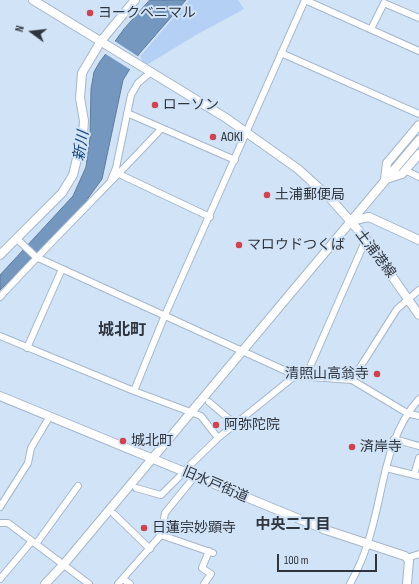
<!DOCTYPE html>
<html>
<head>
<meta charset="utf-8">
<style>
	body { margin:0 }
	#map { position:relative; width:419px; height:584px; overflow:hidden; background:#d1e3f7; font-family:"Sofia Sans Condensed",sans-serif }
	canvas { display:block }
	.north { position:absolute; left:12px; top:12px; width:40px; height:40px; -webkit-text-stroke:3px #d1e3f7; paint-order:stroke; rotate:285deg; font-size:11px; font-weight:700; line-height:16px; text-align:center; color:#2f353e }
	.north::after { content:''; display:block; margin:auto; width:14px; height:18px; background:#2f353e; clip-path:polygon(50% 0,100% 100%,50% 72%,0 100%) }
	.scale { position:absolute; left:277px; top:554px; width:100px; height:18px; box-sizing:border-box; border:2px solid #2f353e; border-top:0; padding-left:5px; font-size:12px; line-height:14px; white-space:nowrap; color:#2f353e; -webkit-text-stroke:3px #d1e3f7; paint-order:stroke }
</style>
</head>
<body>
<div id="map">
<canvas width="419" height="584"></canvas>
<div class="north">N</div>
<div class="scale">100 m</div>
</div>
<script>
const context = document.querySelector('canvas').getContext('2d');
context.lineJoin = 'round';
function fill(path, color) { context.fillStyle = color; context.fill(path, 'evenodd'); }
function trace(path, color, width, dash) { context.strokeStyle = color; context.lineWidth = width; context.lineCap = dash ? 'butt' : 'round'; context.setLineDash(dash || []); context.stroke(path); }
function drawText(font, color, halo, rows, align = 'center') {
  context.font = font + ' "Sofia Sans Condensed","Noto Sans JP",sans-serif'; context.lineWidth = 4; context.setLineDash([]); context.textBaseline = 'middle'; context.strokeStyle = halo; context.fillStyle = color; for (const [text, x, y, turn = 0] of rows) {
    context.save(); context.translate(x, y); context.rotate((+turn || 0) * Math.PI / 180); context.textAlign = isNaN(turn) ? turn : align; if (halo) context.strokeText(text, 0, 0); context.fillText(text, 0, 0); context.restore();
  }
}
fill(new Path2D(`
	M 189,0 L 238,0 L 244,9 L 196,35 L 145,66 L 140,56 Z`), '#b4d1f5');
const water = new Path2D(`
	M 150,0 L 186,0 L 139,54 L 123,80 L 102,179 L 83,205 L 0,290 L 0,275 L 73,196 L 86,167 L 90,138 L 91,89 L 94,72 L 99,63 L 124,29 Z`);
fill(water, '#7497c0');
trace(water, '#5f7a99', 1);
fill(new Path2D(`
	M 113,40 L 139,57 L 131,70 L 104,53 Z`), '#d1e3f7');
const street = new Path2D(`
	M 305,0 L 419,51
	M 371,29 L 384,3 L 419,18
	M 281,53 L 419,114
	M 127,113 L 235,160
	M 407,171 L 419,177
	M 119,174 L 210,217
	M 111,180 L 116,168 L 131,95 L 138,83 L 151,72
	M 16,238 L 36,257 L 297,376 L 352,380 L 397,309 L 419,290
	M 0,297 C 52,240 108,186 161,129
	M 0,336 L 134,391 L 201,416 L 218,438
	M 27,348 L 62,269
	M 306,376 L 366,239
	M 352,380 L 407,413 L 419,416
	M 134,391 L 165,315 L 305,0
	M 209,402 L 235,424
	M 394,439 L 419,446
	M 386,468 L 419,476
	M 184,471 L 218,438 L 291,379 L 297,376
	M 414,475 L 419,458
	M 136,488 L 161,495 L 185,471
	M 0,507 L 28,463 L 31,448 L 50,416
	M 114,514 L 150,549
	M 0,523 L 8,523 L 89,584
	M 161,535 L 213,553
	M 36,544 L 78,486
	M 407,558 L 419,554
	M 0,579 L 32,541
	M 123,579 L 130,584
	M 118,584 L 161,535 L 165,513 L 195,476
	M 204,584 L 211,574 L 202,568 L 209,551
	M 350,584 C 357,571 363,559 367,545 C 384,496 383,439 419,399`);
const secondary = new Path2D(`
	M 33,0 L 226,118 L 298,169 L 330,198 L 366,239 L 419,315
	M 385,179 L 387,163 L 419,125
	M 386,179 L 402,174 L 419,154
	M 350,221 L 369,217 L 419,240
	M 0,255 L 62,193 L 73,175 L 83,134 L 84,121 L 80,98 L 82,73 L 101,41 L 135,0
	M 0,396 L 326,530 L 405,556 L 409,560 L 407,584
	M 45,584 L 64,564 L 419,140`);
trace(street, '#a5b6ca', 8);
trace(secondary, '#a5b6ca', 10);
trace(street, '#fff', 6);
trace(secondary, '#fff', 8);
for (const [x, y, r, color] of [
	[90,13,4,"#d1414e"],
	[155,105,4,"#d1414e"],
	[213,137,4,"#d1414e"],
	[267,195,4,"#d1414e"],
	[239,245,4,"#d1414e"],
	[377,374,4,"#d1414e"],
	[216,425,4,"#d1414e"],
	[123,441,4,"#d1414e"],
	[352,447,4,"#d1414e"],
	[144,528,4,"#d1414e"]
]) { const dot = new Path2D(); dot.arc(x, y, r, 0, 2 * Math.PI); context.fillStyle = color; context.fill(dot); trace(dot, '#d1e3f7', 1.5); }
drawText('14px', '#2f353e', '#d1e3f7', [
	["ヨークベニマル",98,13],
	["ローソン",163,105],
	["AOKI",221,137],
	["土浦郵便局",275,195],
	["マロウドつくば",247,245],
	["清照山高翁寺",369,374,"right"],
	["阿弥陀院",224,425],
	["城北町",131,441],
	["済岸寺",360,447],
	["日蓮宗妙顕寺",152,528]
], 'left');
drawText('14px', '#2f353e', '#d1e3f7', [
	["土浦港線",375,254,53],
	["旧水戸街道",215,485,23]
]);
drawText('italic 15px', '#14457a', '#d1e3f7', [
	["新川",82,146,-81]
]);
drawText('bold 15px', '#2f353e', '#d1e3f7', [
	["中央二丁目",293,525]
]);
drawText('bold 16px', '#2f353e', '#d1e3f7', [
	["城北町",122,331]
]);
</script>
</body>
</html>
